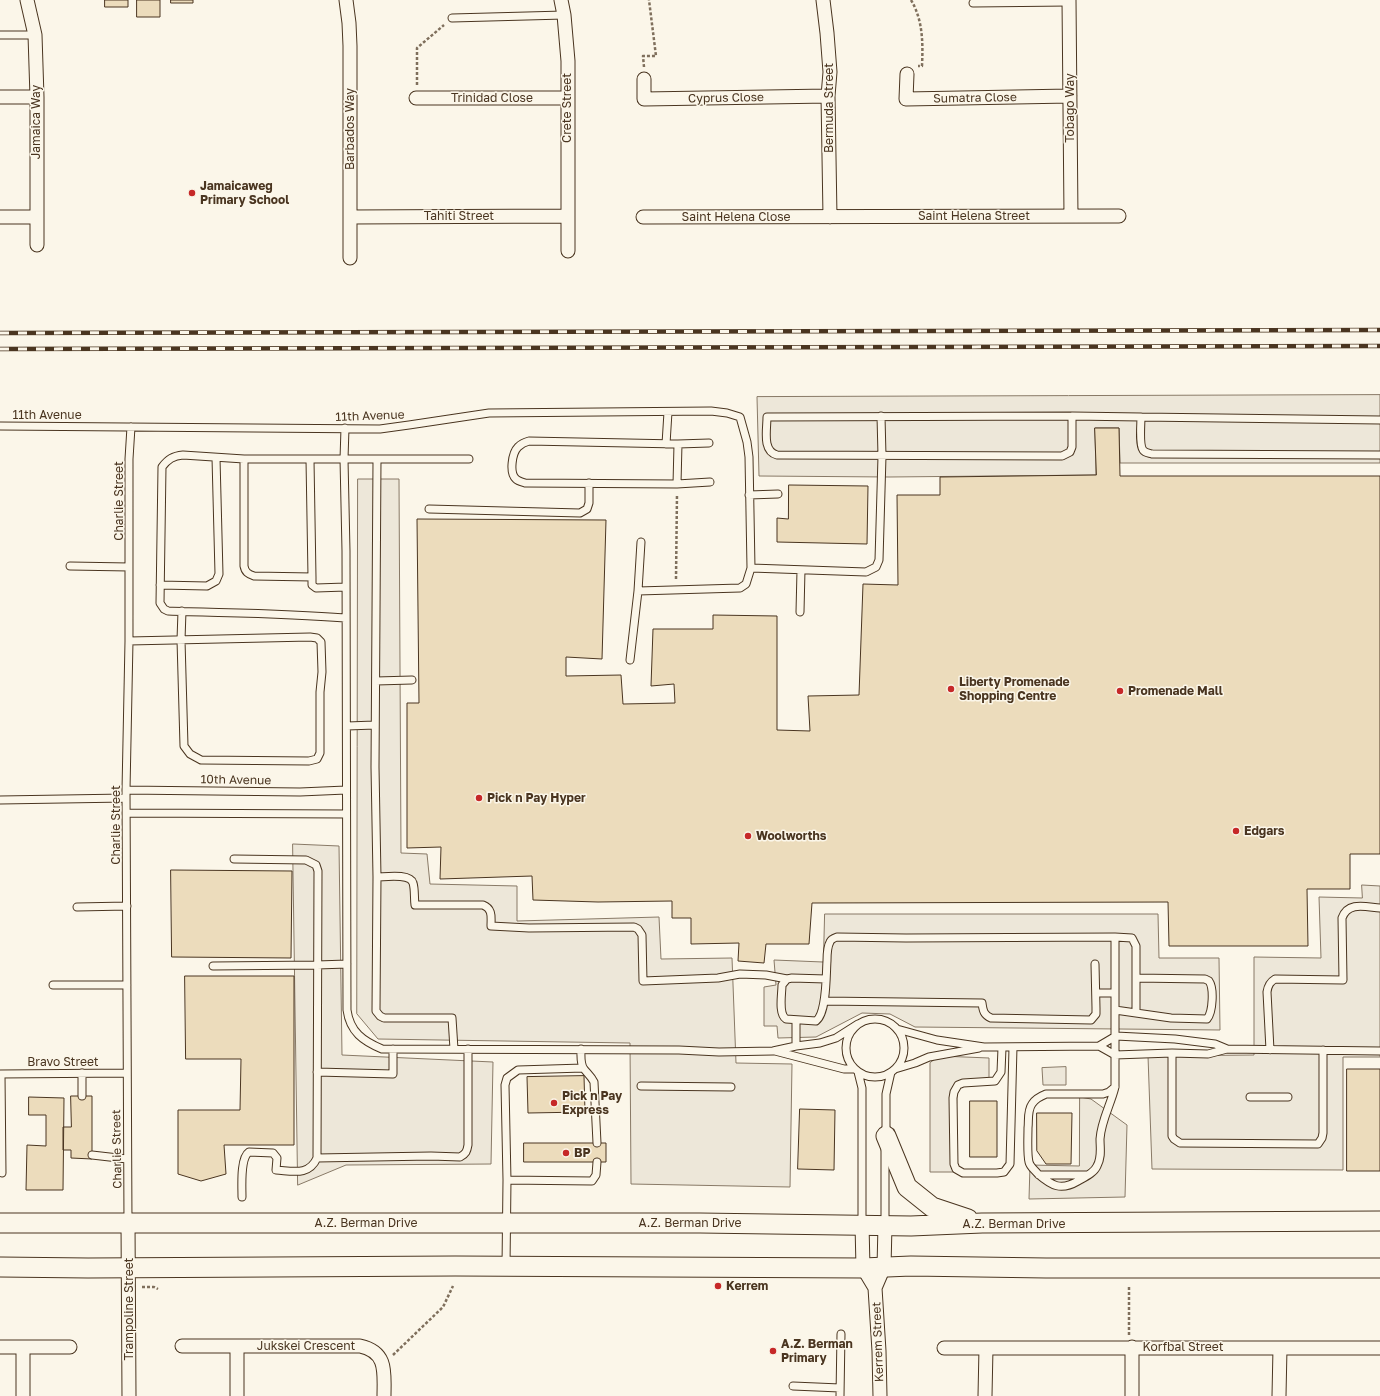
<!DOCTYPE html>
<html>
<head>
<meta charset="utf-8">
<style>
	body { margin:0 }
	canvas { display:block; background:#fbf6e9 }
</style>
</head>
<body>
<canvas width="1380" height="1396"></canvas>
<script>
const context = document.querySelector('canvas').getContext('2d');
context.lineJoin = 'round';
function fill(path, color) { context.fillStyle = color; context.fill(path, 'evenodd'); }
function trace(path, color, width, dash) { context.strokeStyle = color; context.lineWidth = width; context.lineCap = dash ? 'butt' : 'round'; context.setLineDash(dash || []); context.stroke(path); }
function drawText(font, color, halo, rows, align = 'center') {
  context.font = font + ' "Golos Text",sans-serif'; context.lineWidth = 3; context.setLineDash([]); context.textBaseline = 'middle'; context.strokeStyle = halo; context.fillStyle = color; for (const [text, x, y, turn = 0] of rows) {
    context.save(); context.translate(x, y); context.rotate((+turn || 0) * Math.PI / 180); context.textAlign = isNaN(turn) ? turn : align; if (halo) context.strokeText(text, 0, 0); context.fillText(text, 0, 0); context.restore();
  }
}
const parking = new Path2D(`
	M 1380,395 L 1380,463 L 1120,463 L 1119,428 L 1095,428 L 1096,475 L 889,477 L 759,476 L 757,397 Z
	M 358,479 L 399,479 L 401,853 L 427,854 L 430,884 L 517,886 L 517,921 L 659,917 L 661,959 L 732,958 L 736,1063 L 792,1064 L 790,1187 L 631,1184 L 630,1043 L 378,1039 L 357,1014 Z
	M 293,844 L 339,846 L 342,1055 L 493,1062 L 491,1164 L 346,1165 L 298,1185 Z
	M 1362,885 L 1380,886 L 1380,1057 L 1343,1057 L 1343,1170 L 1152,1169 L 1148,1056 L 1254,1055 L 1254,957 L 1321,958 L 1319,897 L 1362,898 Z
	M 825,914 L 1158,914 L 1159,958 L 1219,958 L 1220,1030 L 915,1027 L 890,1014 L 862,1013 L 816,1037 L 778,1038 L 777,1026 L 764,1026 L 764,987 L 776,985 L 774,960 L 823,962 Z
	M 940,1056 L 989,1058 L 989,1084 L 957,1085 L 955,1172 L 930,1172 L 930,1063 Z
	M 1066,1067 L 1066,1085 L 1043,1085 L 1042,1068 Z
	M 1080,1097 L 1091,1099 L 1127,1125 L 1125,1197 L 1029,1199 L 1030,1165 L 1079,1166 Z`);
fill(parking, '#ede7d9');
trace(parking, '#887966', 1);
const building = new Path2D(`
	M 105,0 L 128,0 L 128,7 L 105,7 Z
	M 137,0 L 160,0 L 160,17 L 137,17 Z
	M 171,0 L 193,0 L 193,3 L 171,3 Z
	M 1095,428 L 1119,428 L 1120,476 L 1380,476 L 1380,854 L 1350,854 L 1350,889 L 1307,889 L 1308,946 L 1169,946 L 1168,902 L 812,903 L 809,944 L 766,944 L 764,963 L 738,961 L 739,943 L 691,944 L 691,918 L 672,918 L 672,901 L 598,902 L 533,900 L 532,876 L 440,879 L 441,847 L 407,848 L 407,703 L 419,703 L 417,519 L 606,520 L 602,659 L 566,657 L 566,676 L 621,675 L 623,704 L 675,703 L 674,684 L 651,686 L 653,629 L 713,629 L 713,615 L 777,616 L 777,730 L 810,731 L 808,696 L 859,695 L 863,584 L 898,585 L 897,495 L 940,495 L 940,477 L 1096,475 Z
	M 789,485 L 868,486 L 867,544 L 777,542 L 777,518 L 788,519 Z
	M 171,870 L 292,871 L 291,958 L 172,957 Z
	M 185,976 L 294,976 L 294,1145 L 224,1145 L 226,1174 L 201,1181 L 178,1174 L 178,1110 L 240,1110 L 241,1059 L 186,1059 Z
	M 1347,1069 L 1380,1069 L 1380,1171 L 1347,1171 Z
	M 584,1076 L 585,1112 L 528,1113 L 527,1077 Z
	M 71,1096 L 92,1096 L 92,1159 L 71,1158 L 71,1150 L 63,1150 L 63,1127 L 71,1127 Z
	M 29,1097 L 64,1098 L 63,1190 L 26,1190 L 27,1145 L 46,1146 L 46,1115 L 29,1115 Z
	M 970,1101 L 997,1101 L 997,1157 L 970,1157 Z
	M 800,1109 L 835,1110 L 834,1170 L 798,1169 Z
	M 1037,1113 L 1072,1113 L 1071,1164 L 1046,1164 L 1037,1151 Z
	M 524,1143 L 606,1143 L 606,1162 L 524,1162 Z`);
fill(building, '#ecdcbc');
trace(building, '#4a3520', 1);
const lane = new Path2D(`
	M 973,3 L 1069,2
	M 452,18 L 564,15
	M 0,35 L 35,35
	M 1072,416 L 1072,447 L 1070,452 L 1062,456 L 777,455 C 762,451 767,430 767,417 Z
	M 1072,416 L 1141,417
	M 1380,420 L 1141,417 C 1141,424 1139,445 1143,450 C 1145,453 1149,453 1152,454 L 1380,455
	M 0,426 L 380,429 L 409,425 L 489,413 L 711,411 L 727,413 L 740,417 L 747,442 L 749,457 L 751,568
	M 345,428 L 344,459 L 346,551 L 347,1010 C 350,1032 363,1041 382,1049 L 679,1050 L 719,1052 L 773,1051 L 796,1046 L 820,1043 L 836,1038 L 858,1024
	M 666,444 L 668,412
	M 678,444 L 709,443
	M 244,459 L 244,566 C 245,572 248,574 254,576 L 312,577 L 310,460
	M 377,460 L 375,767 L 377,877 L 376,1011 L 380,1016 L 384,1018 L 452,1018 L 454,1049
	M 677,484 L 678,444 L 529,441 C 525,442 521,444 518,447 C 512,453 509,473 516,479 C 518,481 522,482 525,483 L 677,484 L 710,482
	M 749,495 L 778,494
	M 429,509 L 580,513 L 587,509 L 589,503 L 589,483
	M 70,566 L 129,567
	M 312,577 L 312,585 L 316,588 L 346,587
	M 160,585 L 207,586 L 216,581 L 219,574 L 216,458
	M 638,591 L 641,542
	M 800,612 L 801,570
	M 345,618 C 286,613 227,613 168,611 L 164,609 L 160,603 L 162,467 C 168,459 173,456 183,455 L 244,459 L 469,459
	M 129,641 L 310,637 L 317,638 L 321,642 L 322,672 L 320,692 L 320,753 L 317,759 L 309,761 L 201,760 L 190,754 L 184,746 L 181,640 L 182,611
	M 630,660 L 638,591 L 740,588 L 746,584 L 751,568 L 866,572 L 876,567 L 879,560 L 882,456 L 881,416
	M 376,681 L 412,680
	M 347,726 L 375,725
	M 126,790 L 300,792 L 346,790
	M 0,800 L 126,798
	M 127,813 L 346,814
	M 234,859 L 306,860 L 316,865 L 318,871 L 317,1158 C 309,1176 293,1171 276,1170 L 277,1158 L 273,1153 L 249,1152 C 240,1158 242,1186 242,1197
	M 377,877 C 385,877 410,873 413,883 C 415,889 414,898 415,905 L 483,905 C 493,909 491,917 491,926 L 529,928 L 634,927 L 638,929 L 642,935 L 643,981 L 718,978 L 740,974 L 766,975 L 787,979
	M 77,907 L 127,906
	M 213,966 L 317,965 L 347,964
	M 826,979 L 792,978 L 787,979 L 782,985 C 782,994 778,1014 786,1019 L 816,1021 C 827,1013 826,974 827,961 C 827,955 827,947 830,942 C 831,939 834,938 837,937 L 906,938 L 1115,937 L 1132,938 L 1136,946 L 1136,1013 L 1171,1018 L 1207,1019 C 1213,1012 1214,988 1209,981 L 1205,979 L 1136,978
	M 53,985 L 127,985
	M 1096,993 L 1115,993
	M 824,1001 L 982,1003 C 983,1011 984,1015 991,1018 L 1091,1020 L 1096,1014 L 1096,1008 L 1095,964
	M 1115,1010 L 1136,1013
	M846 1048a29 29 0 1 1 58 0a29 29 0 1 1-58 0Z
	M 796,1020 L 796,1046
	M 897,1029 L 937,1040 L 984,1047 L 1099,1046 L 1115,1055 L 1172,1053 L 1208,1054 L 1227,1049 L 1380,1051
	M 1099,1046 L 1116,1036 L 1175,1039 L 1215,1044 L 1227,1049
	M 1002,1048 L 1001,1072 L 995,1081 L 963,1083 L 958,1085 L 954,1092 L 953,1098 L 954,1164 L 956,1169 L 963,1173 L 997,1173 L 1004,1172 L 1010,1164 L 1013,1047
	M 581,1049 C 581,1055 580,1064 584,1069 C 587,1073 591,1076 594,1082 L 597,1143
	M 1270,1050 L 1267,992 C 1268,985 1270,982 1275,979 L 1343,980 L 1342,918 C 1348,901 1366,907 1380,908
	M 775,1051 L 844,1069 L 855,1069
	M 1172,1053 L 1172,1136 L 1174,1139 L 1180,1143 L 1318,1144 L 1322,1138 L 1323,1133 L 1323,1050
	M 895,1069 L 915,1063 L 929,1057 L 979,1048
	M 317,1072 L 393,1074 L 393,1049
	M 858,1072 L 862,1088 L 862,1224
	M 0,1074 L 127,1073
	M 1,1074 L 2,1173
	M 641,1086 L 731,1087
	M 1115,1087 L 1109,1092 L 1103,1094 L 1046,1094 C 1041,1096 1035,1099 1032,1104 C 1027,1111 1029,1121 1028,1128 C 1028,1137 1027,1154 1029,1162 C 1030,1167 1035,1170 1038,1174 C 1052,1186 1061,1191 1078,1181 C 1085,1177 1094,1173 1097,1166 C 1102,1157 1100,1148 1100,1139 C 1101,1121 1111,1104 1115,1087 L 1115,937
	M 82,1096 L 82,1073
	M 1250,1097 L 1288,1097
	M 886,1135 L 886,1094 L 891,1072
	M 92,1155 L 127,1159
	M 317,1158 L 431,1156 L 460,1157 C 466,1154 467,1151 468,1145 L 468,1049
	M 1039,1175 L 1087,1175
	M 507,1180 L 592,1181 L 596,1175 L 597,1162
	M 128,1222 L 126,790 L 129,641 L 129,459 L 131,427
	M 885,1225 L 885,1151
	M 506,1266 L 507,1180 L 505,1085 L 507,1078 L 518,1070 L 583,1068
	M 793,1386 L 840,1388
	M 840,1396 L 841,1334`);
const street = new Path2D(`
	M 27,0 L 35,35 L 37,97 L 37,245
	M 346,0 L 349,23 L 350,46 L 350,258
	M 561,0 L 564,15 L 568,61 L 568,251
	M 823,0 L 827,33 L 830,72 L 828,96 L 830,217
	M 1069,0 L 1071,216
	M 907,74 L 906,99 L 1070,96
	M 644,79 L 644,99 L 828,96
	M 0,97 L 37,97
	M 416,98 L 568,98
	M 0,217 L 37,217
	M 350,217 L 568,216
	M 643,217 L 1119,216
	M 128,1222 L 129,1396
	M 862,1224 L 863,1268 L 875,1288
	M 182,1346 L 360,1346 C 388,1352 384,1373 384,1396
	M 237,1346 L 237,1396
	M 0,1347 L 23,1347 L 23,1396
	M 23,1347 L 70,1347
	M 1132,1347 L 1132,1396
	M 944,1348 L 1380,1348
	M 880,1396 L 879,1351 L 875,1288 L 884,1267 L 885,1225
	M 985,1396 L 986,1348
	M 1279,1396 L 1280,1348`);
const secondary = new Path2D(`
	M 886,1136 L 907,1187 L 932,1207 L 968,1219
	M 0,1223 L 700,1223 L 911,1226 L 982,1223 L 1380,1221
	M 0,1267 L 88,1268 L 455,1266 L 863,1268 L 911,1266 L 1046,1268 L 1380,1268`);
trace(lane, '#4a3520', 9);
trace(street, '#4a3520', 15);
trace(secondary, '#4a3520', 21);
trace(new Path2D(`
	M 911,0 C 923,20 923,43 922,66 L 918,66
	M 644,67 L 643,56 L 656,56 L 649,0
	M 417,85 L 417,48 L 444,25
	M 676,579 L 677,494
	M 142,1287 L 154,1287 L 158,1289
	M 1129,1287 L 1129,1335
	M 393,1355 L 443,1307 L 453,1286`), '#7f6f5c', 2.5, [3, 2]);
trace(lane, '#fbf6e9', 7);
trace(street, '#fbf6e9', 13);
trace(secondary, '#fbf6e9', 19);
const rail = new Path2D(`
	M 0,333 L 1380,330
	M 0,349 L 1380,346`);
trace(rail, '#4a3520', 4.5);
trace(rail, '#fbf6e9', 3, [9]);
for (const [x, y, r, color] of [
	[192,193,4,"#c62828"],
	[951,689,4,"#c62828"],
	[1120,691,4,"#c62828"],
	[479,798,4,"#c62828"],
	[1236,831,4,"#c62828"],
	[748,836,4,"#c62828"],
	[554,1103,4,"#c62828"],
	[566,1153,4,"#c62828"],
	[718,1286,4,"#c62828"],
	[773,1351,4,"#c62828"]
]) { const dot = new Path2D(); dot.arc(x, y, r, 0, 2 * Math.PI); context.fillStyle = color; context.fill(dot); trace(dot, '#fbf6e9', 1.5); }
drawText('12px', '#4a3520', '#fbf6e9', [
	["Trinidad Close",492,98],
	["Cyprus Close",726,98,-1],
	["Sumatra Close",975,98,-1],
	["Crete Street",567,108,-90],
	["Bermuda Street",829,108,-90],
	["Tobago Way",1070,108,-90],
	["Jamaica Way",36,122,-90],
	["Barbados Way",350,129,-90],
	["Tahiti Street",459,216],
	["Saint Helena Street",974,216],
	["Saint Helena Close",736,217],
	["11th Avenue",47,415],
	["11th Avenue",370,416,-2],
	["Charlie Street",119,501,-90],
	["10th Avenue",236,780,1],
	["Charlie Street",116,825,-90],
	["Bravo Street",63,1062],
	["Charlie Street",117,1149,-91],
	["A.Z. Berman Drive",366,1223],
	["A.Z. Berman Drive",690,1223],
	["A.Z. Berman Drive",1014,1224],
	["Trampoline Street",129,1309,-90],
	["Kerrem Street",878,1342,-92],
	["Jukskei Crescent",306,1346],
	["Korfbal Street",1183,1347]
]);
drawText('bold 12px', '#4a3520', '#fbf6e9', [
	["Jamaicaweg",200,186],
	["Primary School",200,200],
	["Liberty Promenade",959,682],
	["Shopping Centre",959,696],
	["Promenade Mall",1128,691],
	["Pick n Pay Hyper",487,798],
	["Edgars",1244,831],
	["Woolworths",756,836],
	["Pick n Pay",562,1096],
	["Express",562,1110],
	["BP",574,1153],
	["Kerrem",726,1286],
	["A.Z. Berman",781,1344],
	["Primary",781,1358]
], 'left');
</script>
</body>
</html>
